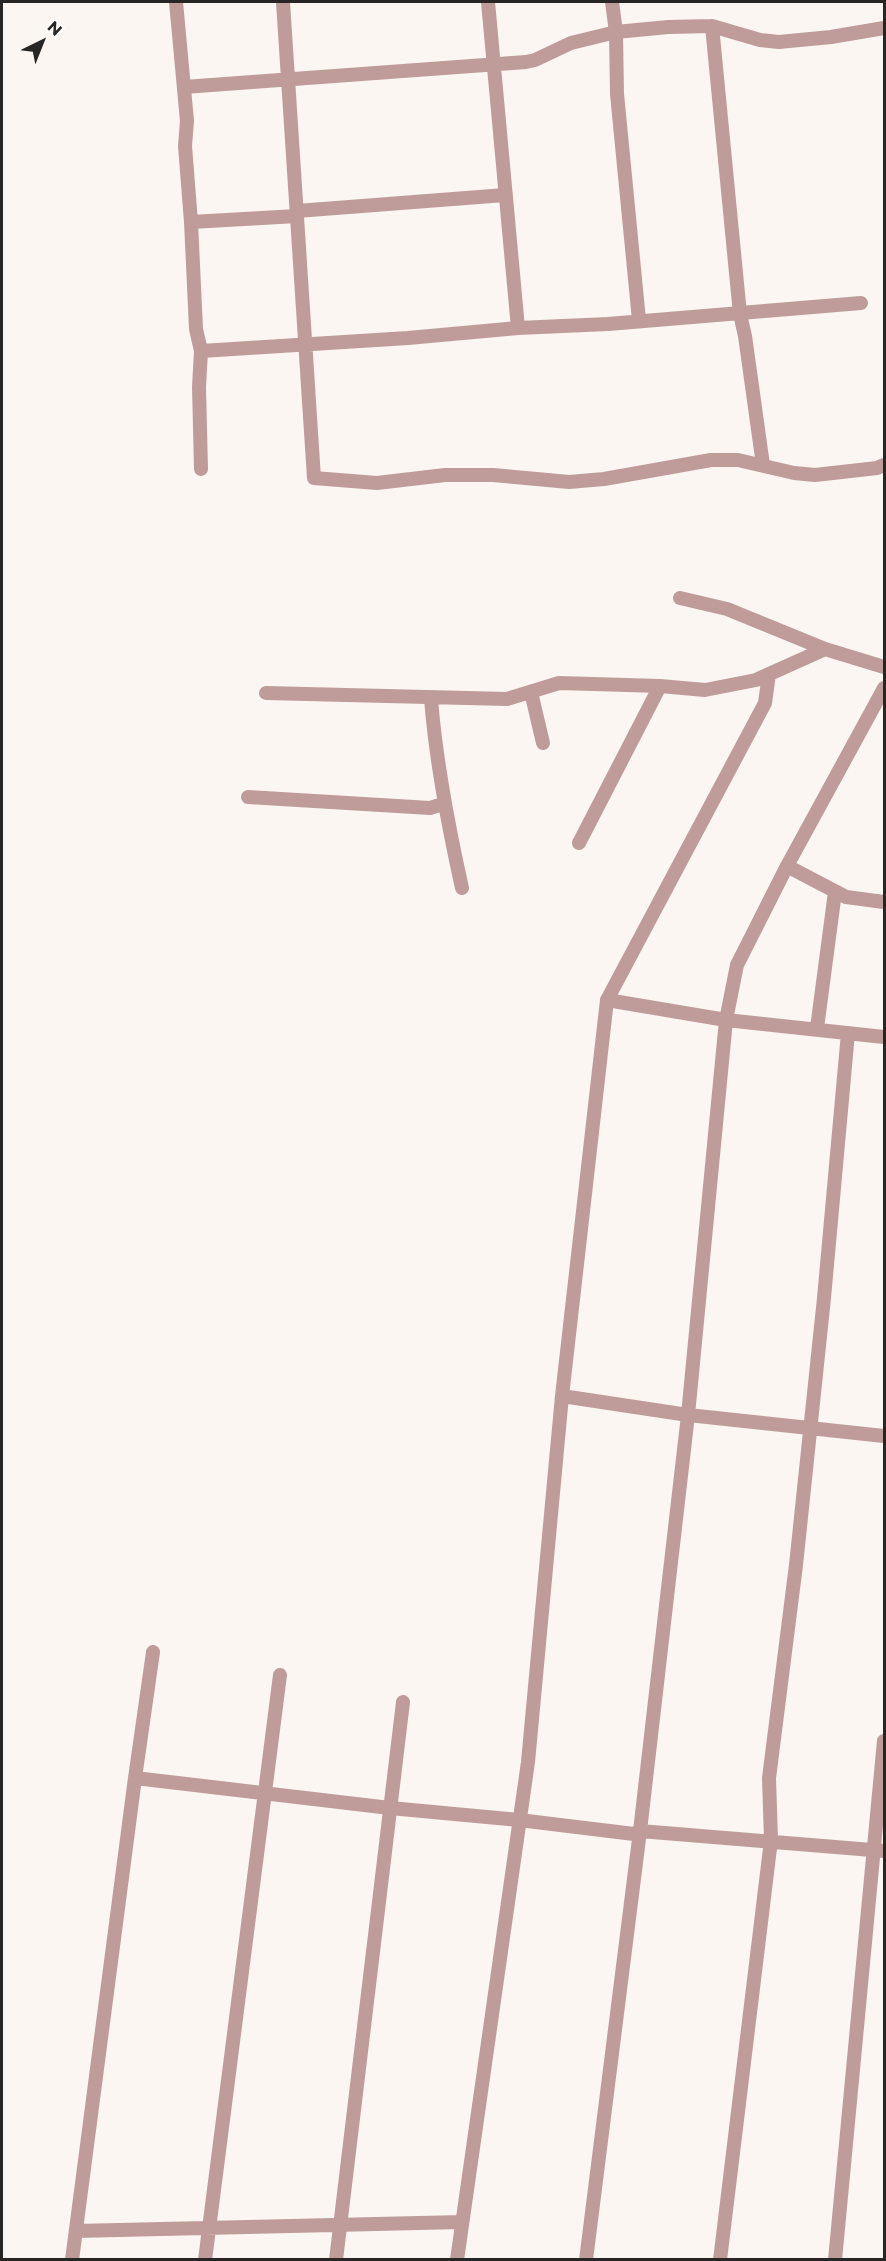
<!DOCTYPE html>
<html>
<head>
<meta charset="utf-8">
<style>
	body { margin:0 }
	#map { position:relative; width:886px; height:2261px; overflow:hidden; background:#fbf6f1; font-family:Montserrat,sans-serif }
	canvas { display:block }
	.frame { position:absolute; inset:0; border:3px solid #282625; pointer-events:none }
	.north { position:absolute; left:12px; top:12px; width:60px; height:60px; -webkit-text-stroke:4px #fff; paint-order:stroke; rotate:43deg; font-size:16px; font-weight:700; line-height:24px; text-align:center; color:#282625 }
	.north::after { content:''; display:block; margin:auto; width:21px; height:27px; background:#282625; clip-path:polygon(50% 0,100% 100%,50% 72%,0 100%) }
</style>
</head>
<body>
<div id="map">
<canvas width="886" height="2261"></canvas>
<div class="frame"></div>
<div class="north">N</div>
</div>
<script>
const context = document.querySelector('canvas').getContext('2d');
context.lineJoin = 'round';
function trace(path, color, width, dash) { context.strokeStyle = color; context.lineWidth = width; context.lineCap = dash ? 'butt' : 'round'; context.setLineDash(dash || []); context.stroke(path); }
trace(new Path2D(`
	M 176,2 L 187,121 L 185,146 L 191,222
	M 283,2 L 314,478 L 377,483 L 445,475 L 493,475 L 569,482 L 604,479 L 711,460 L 738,460 L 794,473 L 815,475 L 877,468 L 884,465
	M 488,2 L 518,328
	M 612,2 L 616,32 L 617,94 L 639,320
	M 712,26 L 740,314 L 745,336 L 763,465
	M 184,87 L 526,62 L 535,60 L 571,43 L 616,32 L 668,27 L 712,26 L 760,40 L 779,42 L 831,37 L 884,28
	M 297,211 L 505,195
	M 201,351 L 408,338 L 518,328 L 608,324 L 861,303
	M 201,469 L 199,387 L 201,351 L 196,329 L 191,222 L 297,216
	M 680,598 L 727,609 L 825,649 L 884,667
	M 531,692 L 543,743
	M 266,693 L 507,699 L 559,683 L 660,686 L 705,690 L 756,680 L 825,649
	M 431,699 C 436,763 448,825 462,888
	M 248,797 L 430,808 L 443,804
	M 579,843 L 660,686
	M 787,866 L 846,897 L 884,902
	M 607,1000 L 765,703 L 769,674
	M 817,1028 L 835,892
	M 562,1396 L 688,1415 L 884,1436
	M 153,1652 L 135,1778 L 390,1808 L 519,1820 L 634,1834 L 640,1831 L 884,1851
	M 76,2231 L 462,2222
	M 72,2260 L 135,1778
	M 205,2260 L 280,1675
	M 336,2260 L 403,1702
	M 457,2260 L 528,1762 L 562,1396 L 607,1000 L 726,1020 L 884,1037
	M 586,2260 L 640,1831 L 688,1415 L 726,1020 L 737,965 L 787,866 L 884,688
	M 720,2260 L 771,1840 L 769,1778 L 796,1565 L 824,1298 L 848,1033
	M 835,2260 L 884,1741`), '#bf9c9a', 14);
</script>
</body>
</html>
